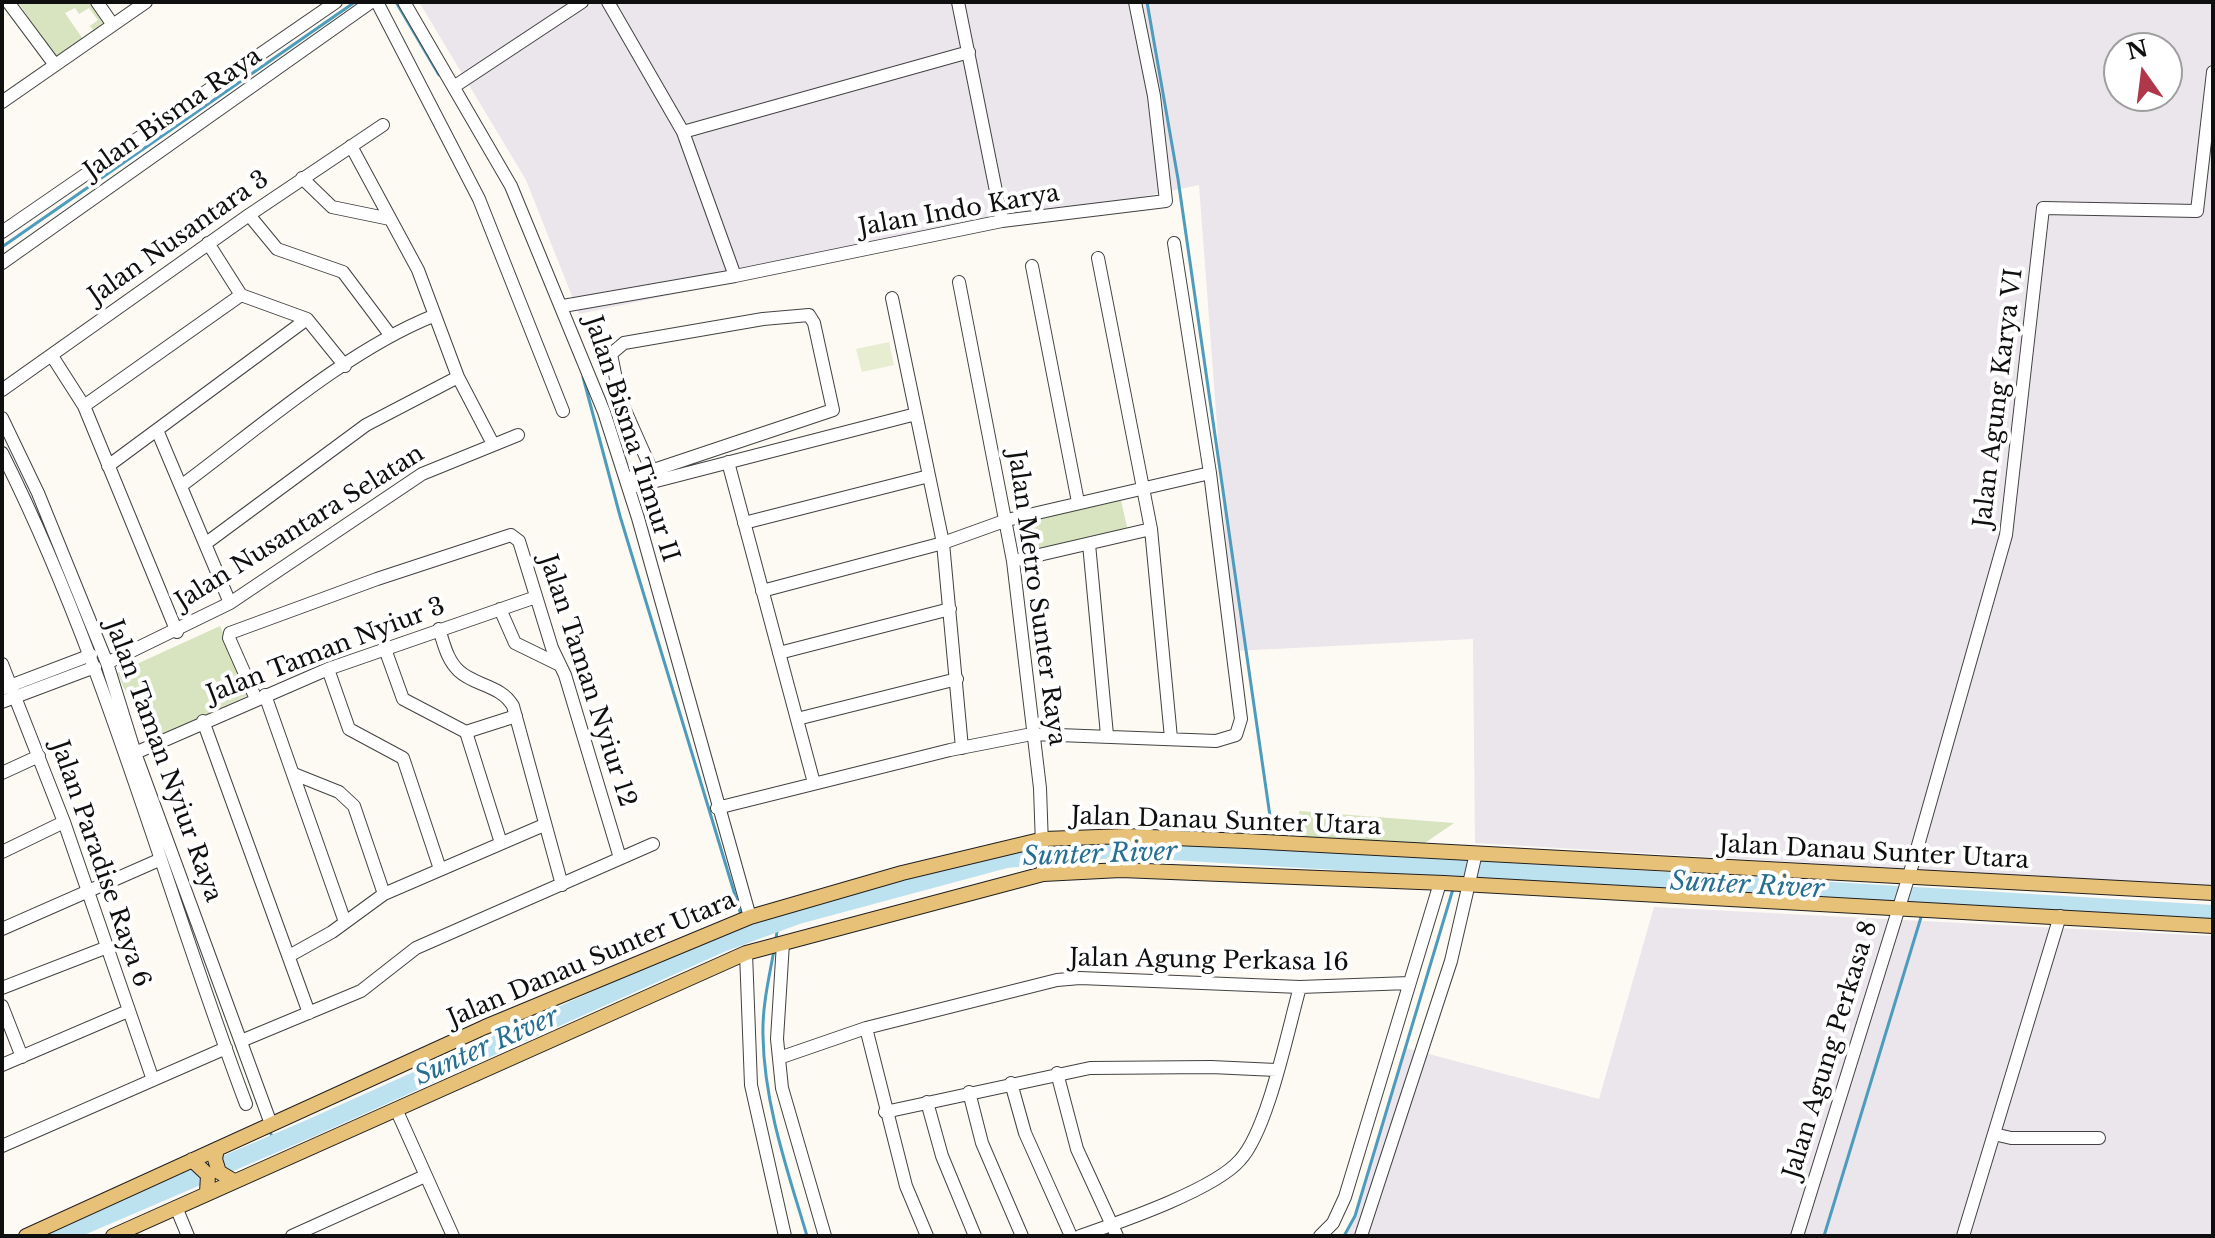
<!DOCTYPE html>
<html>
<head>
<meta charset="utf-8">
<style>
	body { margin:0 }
	#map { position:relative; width:2215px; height:1238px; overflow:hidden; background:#fdfaf3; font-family:"Libre Baskerville",serif }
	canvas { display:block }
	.frame { position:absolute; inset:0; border:4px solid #0f0f0f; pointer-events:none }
	.north { position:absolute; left:2103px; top:32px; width:80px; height:80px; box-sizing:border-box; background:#fff; border:2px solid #9f9f9f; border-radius:50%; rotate:346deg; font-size:22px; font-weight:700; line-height:32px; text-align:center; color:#0f0f0f }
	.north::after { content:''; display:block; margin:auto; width:28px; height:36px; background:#af374a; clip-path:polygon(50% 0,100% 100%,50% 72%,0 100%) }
</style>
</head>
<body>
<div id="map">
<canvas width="2215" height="1238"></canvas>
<div class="frame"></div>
<div class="north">N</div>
</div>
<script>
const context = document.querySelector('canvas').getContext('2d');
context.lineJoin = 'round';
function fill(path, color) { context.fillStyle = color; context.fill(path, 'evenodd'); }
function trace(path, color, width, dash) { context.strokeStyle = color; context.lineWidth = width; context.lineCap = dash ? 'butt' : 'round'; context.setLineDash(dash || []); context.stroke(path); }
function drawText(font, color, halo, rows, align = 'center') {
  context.font = font + ' "Libre Baskerville",serif'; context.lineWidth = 8; context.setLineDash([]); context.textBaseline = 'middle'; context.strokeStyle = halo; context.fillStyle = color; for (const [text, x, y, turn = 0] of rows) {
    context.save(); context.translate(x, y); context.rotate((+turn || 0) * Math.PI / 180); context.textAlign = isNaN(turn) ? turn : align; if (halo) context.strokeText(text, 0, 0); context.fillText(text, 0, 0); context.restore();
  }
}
fill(new Path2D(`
	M 419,2 L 2213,2 L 2213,887 L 1475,843 L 1473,639 L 1234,651 L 1199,185 L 579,314 L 526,180 ZM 2119,48 L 2167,48 L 2167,96 L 2119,96 Z
	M 1654,907 L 2213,936 L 2213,1236 L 1344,1236 L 1355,1216 L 1406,1048 L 1599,1099 Z`), '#ebe5ec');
fill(new Path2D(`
	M 18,2 L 95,2 L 110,23 L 96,34 L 90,26 L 98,20 L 89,8 L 79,14 L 75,8 L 65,13 L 85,42 L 58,61 Z
	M 1120,496 L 1128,531 L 1026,554 L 1018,519 Z
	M 220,626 L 251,694 L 149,741 L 117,673 Z
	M 1299,811 L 1454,823 L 1422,845 L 1303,837 Z
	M 1276,845 L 1461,854 L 1460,866 L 1277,855 Z`), '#d7e4bf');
fill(new Path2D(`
	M 889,342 L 894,365 L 862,372 L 856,349 Z`), '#e6edd0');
trace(new Path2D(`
	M 396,2 L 439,75
	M 1147,2 L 1178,179 L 1273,837
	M 2,247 L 355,2
	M 583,377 L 620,516 L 741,915
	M 1456,878 L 1459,867
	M 1925,903 L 1928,895
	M 776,939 L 778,923
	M 774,950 C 769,978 762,1007 763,1036 C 764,1104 788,1172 807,1236
	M 271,1134 L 275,1143
	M 1344,1236 L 1355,1216 L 1453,889
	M 1824,1236 L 1922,914`), '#4d9cbd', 3);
trace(new Path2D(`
	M 59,1236 L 313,1127 L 722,943 L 798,915 L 1006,859 L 1114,849 L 1171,851 L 2213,914`), '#bde2ef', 18);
const minor = new Path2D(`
	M 8,2 L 55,65
	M 97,2 L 113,25
	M 377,2 L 479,199 L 563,411
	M 404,2 L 511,186 L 604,412 L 638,518 L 750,917
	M 608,2 L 683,132 L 735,276
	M 958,2 L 1002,221
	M 455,86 L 582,2
	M 2,102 L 146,2
	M 683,132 L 969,52
	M 351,146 L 418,270 L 458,377 L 493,444
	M 302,178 L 332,207 L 390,219
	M 249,215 L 277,249 L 343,272 L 391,336
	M 2,232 L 336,2
	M 208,243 L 241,295 L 307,319 L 345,366
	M 1098,258 L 1151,529 L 1171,738
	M 2,263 L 371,2
	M 1032,266 L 1078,502
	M 959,282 L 1013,561 L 1040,788 L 1043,874
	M 892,298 L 943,543 L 962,748
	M 563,306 L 735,276 L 1002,221 L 1166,201 L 1154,96 L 1135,2
	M 52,356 L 84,406 L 177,632
	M 2,390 L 249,215 L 383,125
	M 84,406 L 241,295
	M 2,418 L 38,493 L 107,663 L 135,753 L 271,1124
	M 157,430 L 230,603
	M 2,453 C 106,660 164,887 246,1104
	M 728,462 L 814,783
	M 108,466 L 307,319
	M 627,479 L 833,410 L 814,323 L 809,315 L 763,319 L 624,343 L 611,354 L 620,399 L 652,471
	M 181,486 C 258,429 346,351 433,316
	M 629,488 L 916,414
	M 744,523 L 929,476
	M 205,544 L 366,425 L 458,377
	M 1089,544 L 1107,735
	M 1013,561 L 1151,529
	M 762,591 L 943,543 L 1007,520 L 1210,473
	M 500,609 L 515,643 L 560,665
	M 439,629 C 444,644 447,660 459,671 C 475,686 501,685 513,706 L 562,885
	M 385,649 L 403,699 L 466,732 L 501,843
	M 779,653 L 950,609
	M 107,663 L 230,603 L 422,474 L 518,435
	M 2,664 L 64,822 L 153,1080
	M 328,669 L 349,729 L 403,758 L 440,869
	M 2,689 L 91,655
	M 265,695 L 345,922
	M 256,699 L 229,638 L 230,633 L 377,579 L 511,535 L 519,541 L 552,648 L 565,675 L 620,858
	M 2,702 L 95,667
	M 797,719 L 957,679
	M 203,721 L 309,1013
	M 466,732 L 516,716
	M 135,753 L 328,669 L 536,597
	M 2,773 L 39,756
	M 294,774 L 339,792 L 354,806 L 384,894
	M 717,808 L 950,750 L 1032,734 L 1216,741 L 1236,735 L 1241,719 L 1210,473 L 1174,243
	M 2,852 L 64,822
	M 2,929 L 159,860
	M 783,943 L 777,1039 L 782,1088 L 825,1236
	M 746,953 L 751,1085 L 785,1236
	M 289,956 L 332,932 L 384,894 L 544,825
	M 2,988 L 105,948
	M 2,1006 L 22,1057
	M 866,1028 L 906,1186 L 927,1236
	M 241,1041 L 361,991 L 416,948 L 653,844
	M 779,1058 L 866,1028 L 1057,980 L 1080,978 L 1300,987 L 1409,983
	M 2,1065 L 128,1011
	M 1057,1073 L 1077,1149 L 1117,1236
	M 1011,1083 L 1025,1133 L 1071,1236
	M 969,1092 L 982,1143 L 1022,1236
	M 927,1102 L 942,1156 L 975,1236
	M 396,1109 L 453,1236
	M 885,1112 L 1090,1068 L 1211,1067 L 1276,1070
	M 1994,1134 L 2011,1138 L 2099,1138
	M 2,1146 L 226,1048
	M 176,1207 L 188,1236
	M 292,1236 L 425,1176
	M 1080,1236 C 1120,1222 1214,1190 1240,1160 C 1268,1130 1288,1029 1300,987
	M 1320,1236 L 1333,1223 L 1345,1197 L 1440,883
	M 1361,1236 L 1451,961 L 1476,853
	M 1797,1236 L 1915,856 L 2006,535 L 2043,208 L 2197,211 L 2213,72
	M 1963,1236 L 2060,916`);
const major = new Path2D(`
	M 217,1149 L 215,1159 L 219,1172 L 234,1181
	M 192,1160 L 208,1175 L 207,1193
	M 26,1236 L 485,1027 L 750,917 L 902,873 L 1044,839 L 1126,836 L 1246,841 L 2213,893
	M 113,1236 L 746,953 L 1043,874 L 1121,870 L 1444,883 L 2213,926`);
trace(minor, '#424242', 14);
trace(major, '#202020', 16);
trace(minor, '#fff', 12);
trace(major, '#e8c178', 14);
drawText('24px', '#0f0f0f', '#fff', [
	["Jalan Bisma Raya",173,114,-35],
	["Jalan Indo Karya",959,211,-10],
	["Jalan Nusantara 3",179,238,-35],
	["Jalan Agung Karya VI",1999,398,-83],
	["Jalan Bisma Timur II",631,439,72],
	["Jalan Nusantara Selatan",300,528,-32],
	["Jalan Metro Sunter Raya",1036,598,82],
	["Jalan Taman Nyiur 3",326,651,-21],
	["Jalan Taman Nyiur 12",587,681,72],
	["Jalan Taman Nyiur Raya",163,761,70],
	["Jalan Danau Sunter Utara",1226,822,2],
	["Jalan Danau Sunter Utara",1874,853,3],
	["Jalan Paradise Raya 6",100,864,71],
	["Jalan Danau Sunter Utara",592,960,-23],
	["Jalan Agung Perkasa 16",1209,961,1],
	["Jalan Agung Perkasa 8",1831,1050,-73]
]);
drawText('italic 26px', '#276f92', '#fff', [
	["Sunter River",1100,855,-2],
	["Sunter River",1747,886,3],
	["Sunter River",487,1047,-24]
]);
</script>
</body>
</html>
